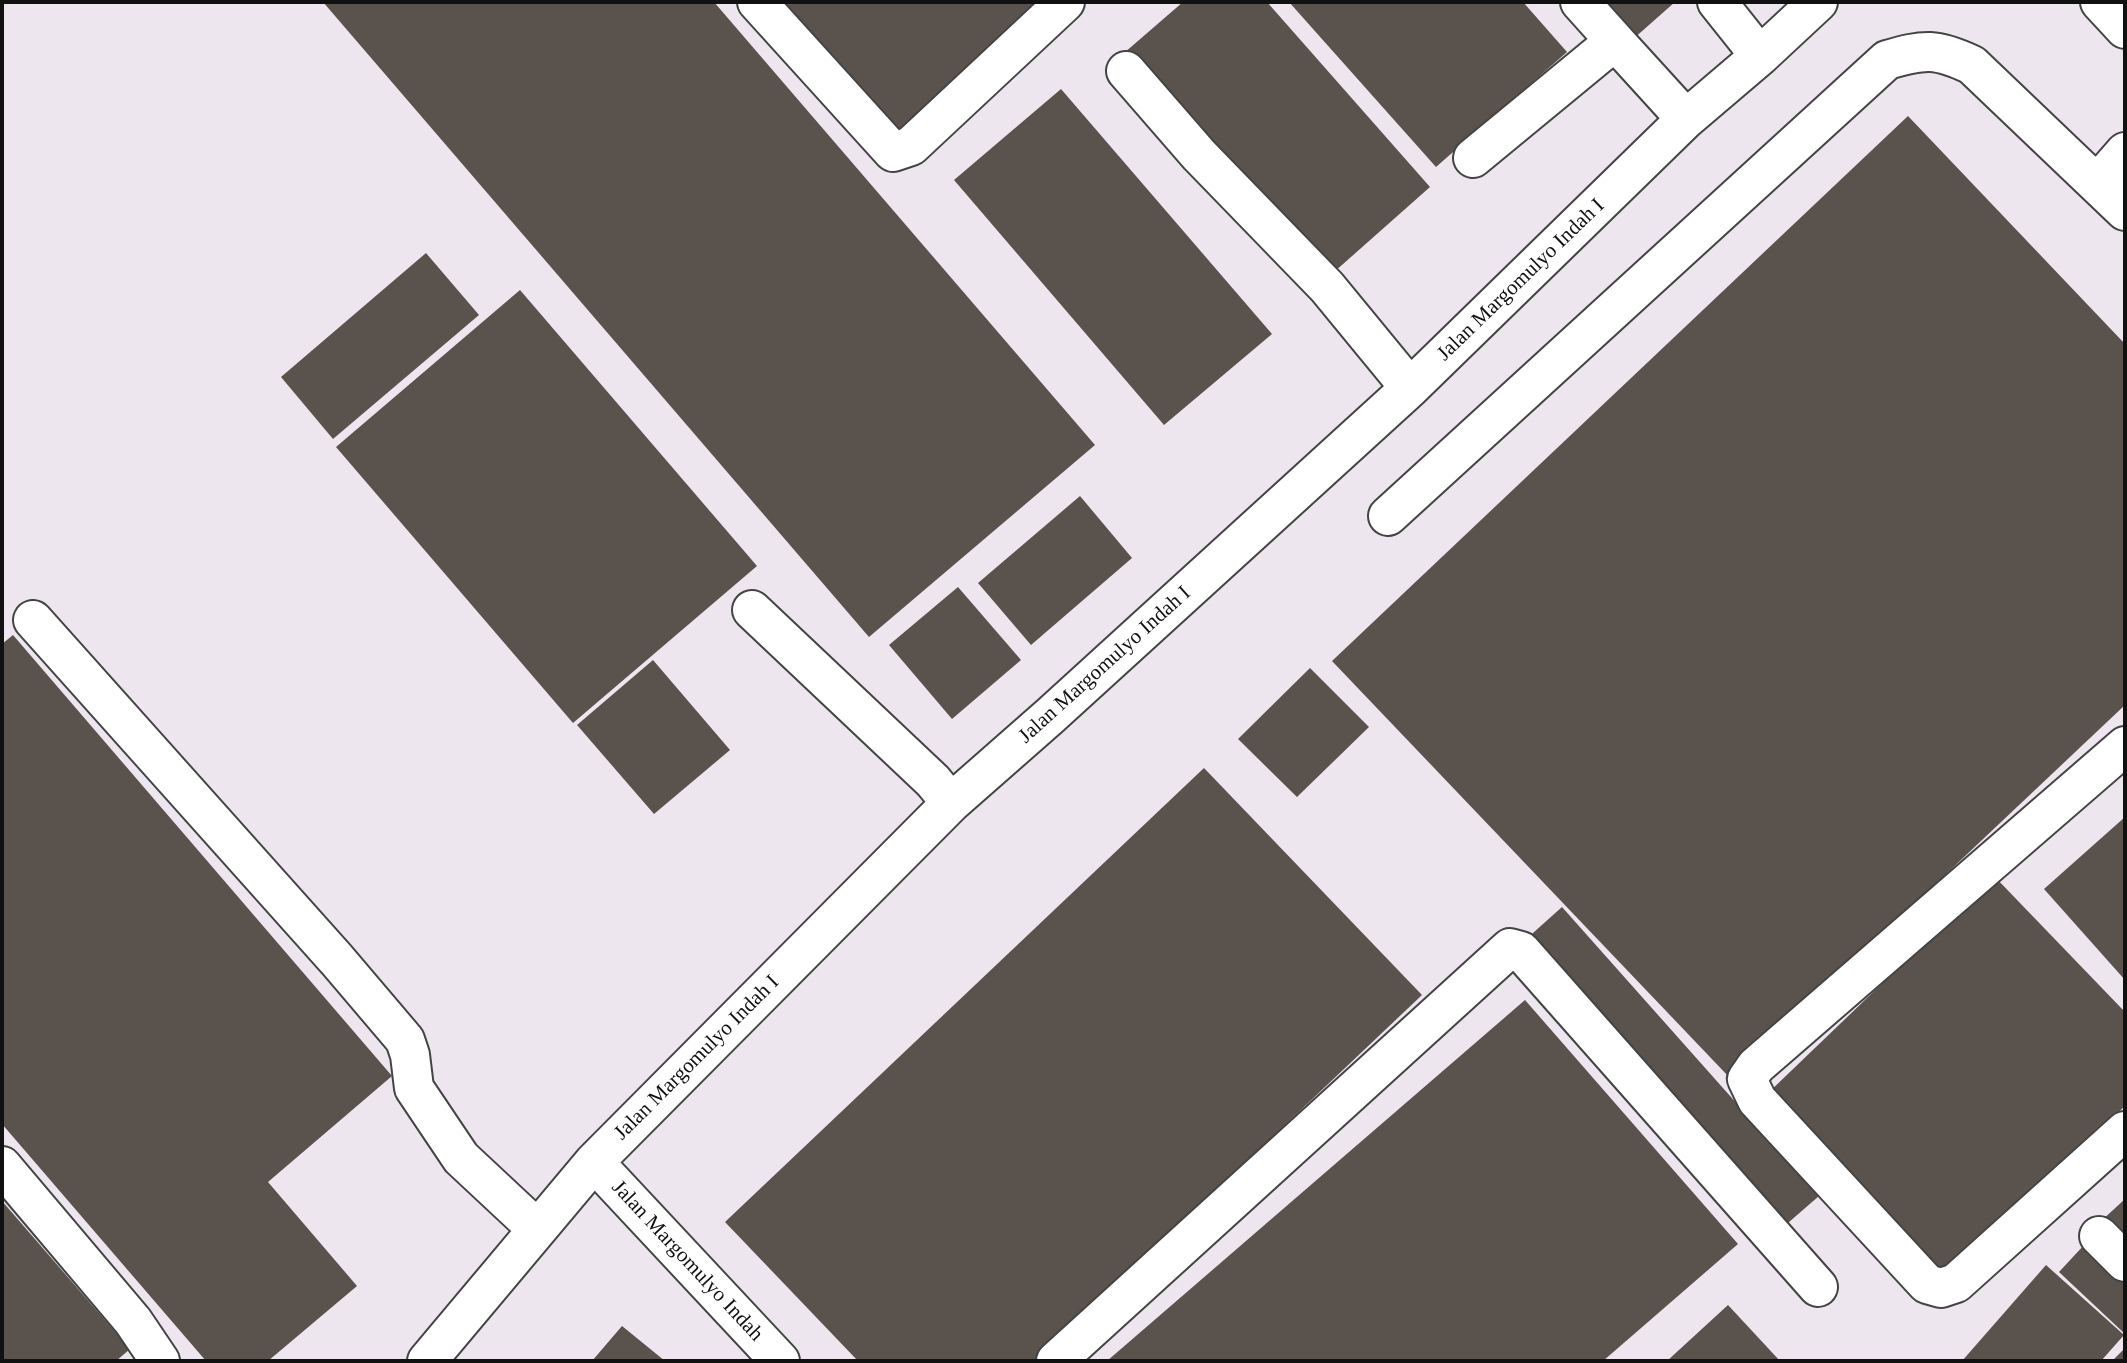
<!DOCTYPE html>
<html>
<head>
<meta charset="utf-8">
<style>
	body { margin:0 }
	#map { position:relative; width:2127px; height:1363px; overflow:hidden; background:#fffdf5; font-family:"Times New Roman",serif }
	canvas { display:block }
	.frame { position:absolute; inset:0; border:4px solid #111; pointer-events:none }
</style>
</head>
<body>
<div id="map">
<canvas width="2127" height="1363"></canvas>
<div class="frame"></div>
</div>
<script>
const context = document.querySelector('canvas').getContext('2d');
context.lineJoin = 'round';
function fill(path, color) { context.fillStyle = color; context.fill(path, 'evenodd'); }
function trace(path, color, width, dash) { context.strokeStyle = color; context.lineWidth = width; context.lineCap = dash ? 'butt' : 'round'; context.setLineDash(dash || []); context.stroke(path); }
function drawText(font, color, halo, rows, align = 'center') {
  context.font = font + ' "Times New Roman",serif'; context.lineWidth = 7; context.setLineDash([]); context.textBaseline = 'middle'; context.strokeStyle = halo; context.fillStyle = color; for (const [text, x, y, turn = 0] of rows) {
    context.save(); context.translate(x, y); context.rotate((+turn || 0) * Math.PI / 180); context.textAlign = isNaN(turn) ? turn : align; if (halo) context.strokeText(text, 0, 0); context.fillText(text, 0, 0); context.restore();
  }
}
fill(new Path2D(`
	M 2,2 L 2125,2 L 2125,1361 L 2,1361 Z`), '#eee6ef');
fill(new Path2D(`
	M 323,2 L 714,2 L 1095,445 L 869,637 Z
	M 782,2 L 1045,2 L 897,132 Z
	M 1183,2 L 1267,2 L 1430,187 L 1325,280 L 1124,53 Z
	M 1289,2 L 1523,2 L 1567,52 L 1436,167 Z
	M 1599,2 L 1675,2 L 1632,40 Z
	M 1061,89 L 1272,334 L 1164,425 L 954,180 Z
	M 1908,116 L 2125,344 L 2125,705 L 1730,1078 L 1332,661 Z
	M 426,253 L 479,315 L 333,439 L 281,377 Z
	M 520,290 L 757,566 L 573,723 L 336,447 Z
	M 1080,496 L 1132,558 L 1031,645 L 978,583 Z
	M 958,587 L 1021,660 L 952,719 L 889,645 Z
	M 13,635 L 392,1076 L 268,1182 L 357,1286 L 268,1361 L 206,1361 L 2,1124 L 2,644 Z
	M 653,660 L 730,750 L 654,814 L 577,725 Z
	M 1310,668 L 1369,727 L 1297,797 L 1238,739 Z
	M 1204,768 L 1422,995 L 1036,1361 L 858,1361 L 725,1222 Z
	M 2125,817 L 2125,980 L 2044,889 Z
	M 1994,876 L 2125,1012 L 2125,1106 L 1943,1280 L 1766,1095 Z
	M 1562,907 L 1819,1196 L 1781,1229 L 1524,941 Z
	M 1525,1000 L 1738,1244 L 1603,1361 L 1107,1361 Z
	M 2125,1199 L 2125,1250 L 2100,1222 Z
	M 2,1201 L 130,1349 L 116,1361 L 2,1361 Z
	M 2085,1244 L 2125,1281 L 2125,1334 L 2059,1272 Z
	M 2046,1265 L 2124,1335 L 2101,1361 L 1962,1361 Z
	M 1728,1305 L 1780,1361 L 1667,1361 Z
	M 622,1326 L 665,1361 L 592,1361 Z
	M 2125,1348 L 2125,1361 L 2112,1361 Z`), '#5a524d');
const minor = new Path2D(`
	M 757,2 L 893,152 L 911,146 L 1065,2
	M 1580,2 L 1615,41
	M 1717,2 L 1760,56
	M 2100,2 L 2125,29
	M 1126,71 L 1199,155 L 1327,287 L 1410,388
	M 1473,158 L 1615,41 L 1686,119
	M 2097,184 L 2125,152
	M 1388,516 L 1887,60 C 1925,49 1936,48 1972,65 L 2125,211
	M 752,610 L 933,781 L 951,803
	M 33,620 L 337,960 L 405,1040 L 410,1055 L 414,1088 L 461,1158 L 537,1229
	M 2125,746 L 1756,1066 L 1747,1079 L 1757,1100 L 1927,1284 L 1941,1288 L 1956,1283 L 2125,1131
	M 594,1162 L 780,1361
	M 2,1166 L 133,1321 L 160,1361
	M 2099,1236 L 2125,1262
	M 427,1361 L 594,1162 L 951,803 L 1050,716 L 1410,388 L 1686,119 L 1760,56 L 1818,2
	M 1056,1361 L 1510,948 L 1521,951 L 1818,1287`);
trace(minor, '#444', 42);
trace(minor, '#fff', 38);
drawText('21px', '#111', '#fff', [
	["Jalan Margomulyo Indah I",1521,280,-44],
	["Jalan Margomulyo Indah I",1105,665,-42],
	["Jalan Margomulyo Indah I",697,1058,-45],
	["Jalan Margomulyo Indah",687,1261,47]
]);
</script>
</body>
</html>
